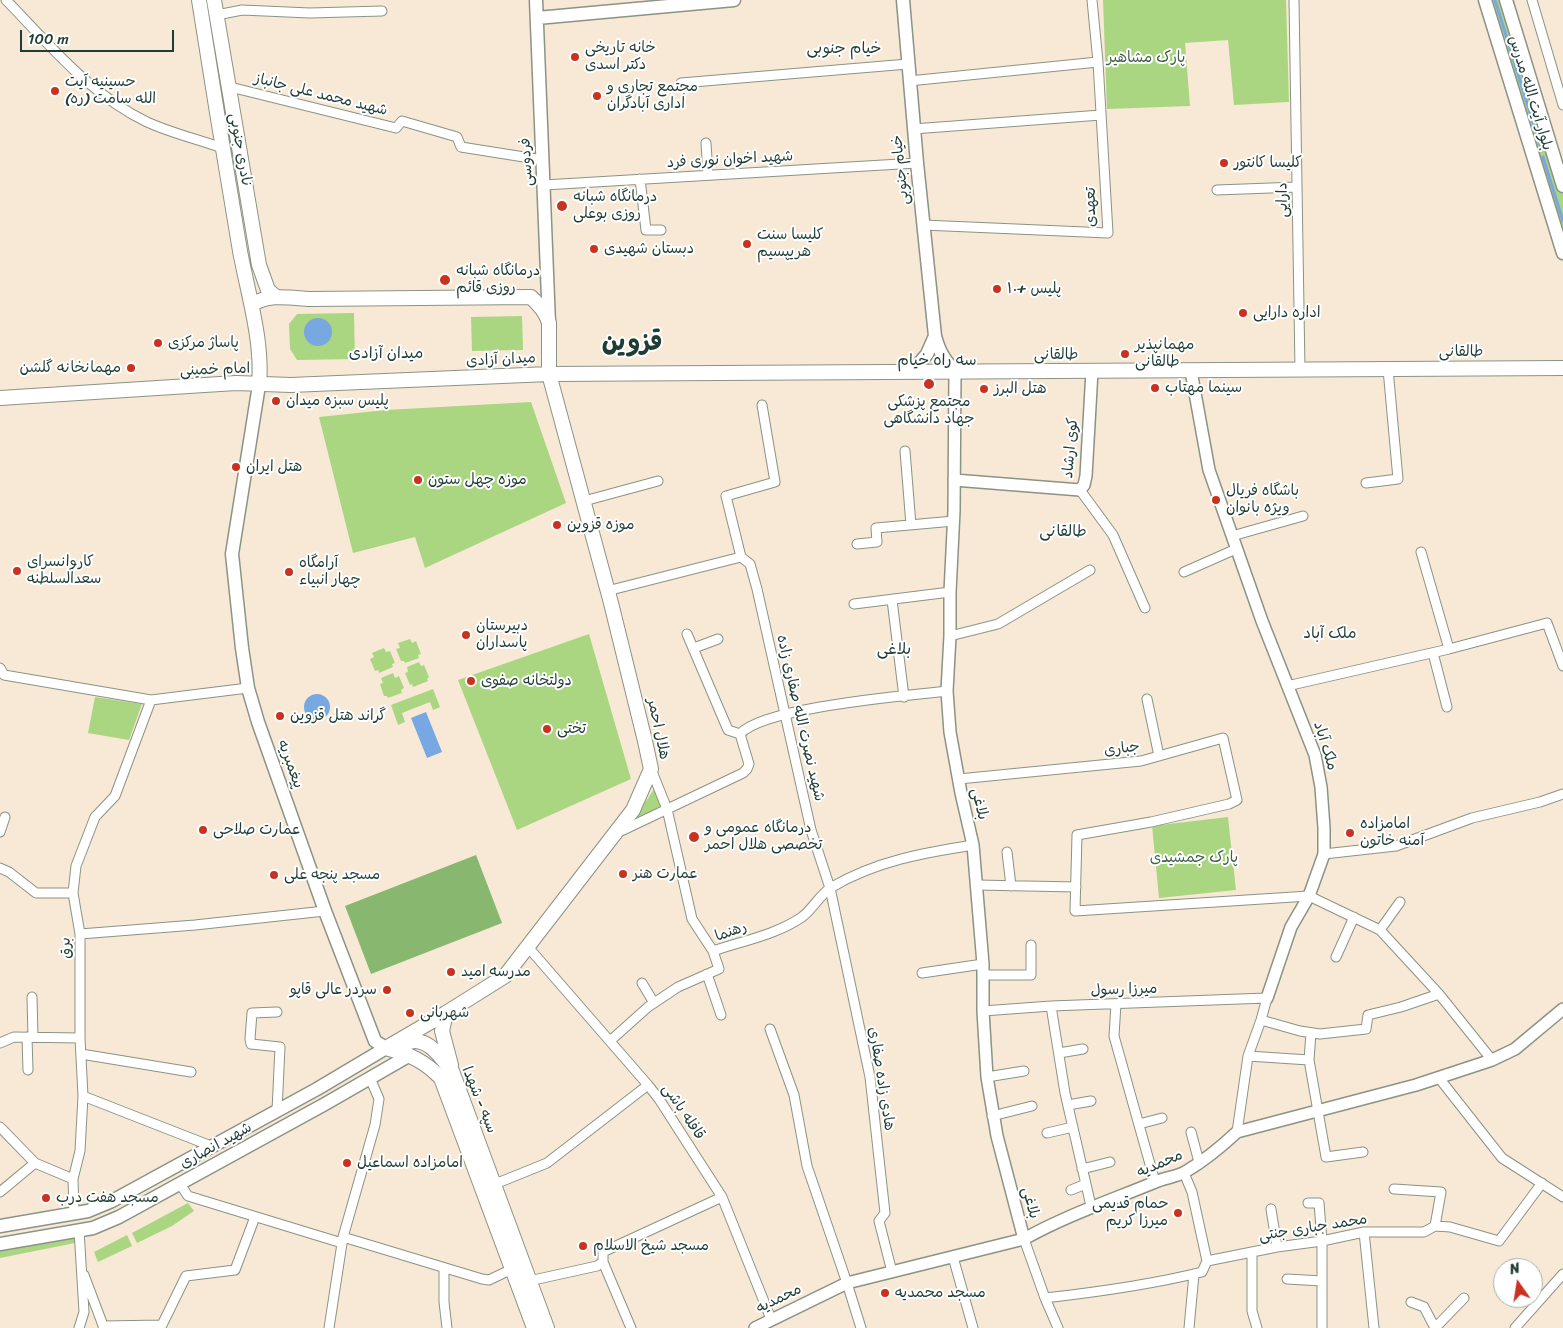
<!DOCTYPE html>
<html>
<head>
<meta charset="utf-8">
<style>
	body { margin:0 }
	#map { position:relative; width:1563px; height:1328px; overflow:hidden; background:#f7e9d6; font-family:Sriracha,sans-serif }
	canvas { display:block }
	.north { position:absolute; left:1493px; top:1258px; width:50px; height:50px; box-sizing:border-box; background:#fff; border:1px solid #a5b1ae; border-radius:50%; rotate:347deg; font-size:14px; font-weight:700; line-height:20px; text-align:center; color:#1f3d34 }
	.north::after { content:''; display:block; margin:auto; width:18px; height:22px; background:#c8321e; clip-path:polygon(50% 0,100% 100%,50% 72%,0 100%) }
	.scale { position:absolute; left:20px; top:30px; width:154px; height:22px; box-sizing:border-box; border:2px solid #1f3d34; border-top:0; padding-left:6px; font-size:15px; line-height:18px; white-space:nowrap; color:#1f3d34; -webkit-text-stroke:4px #fff; paint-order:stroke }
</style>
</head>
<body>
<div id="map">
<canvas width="1563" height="1328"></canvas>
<div class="north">N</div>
<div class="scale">100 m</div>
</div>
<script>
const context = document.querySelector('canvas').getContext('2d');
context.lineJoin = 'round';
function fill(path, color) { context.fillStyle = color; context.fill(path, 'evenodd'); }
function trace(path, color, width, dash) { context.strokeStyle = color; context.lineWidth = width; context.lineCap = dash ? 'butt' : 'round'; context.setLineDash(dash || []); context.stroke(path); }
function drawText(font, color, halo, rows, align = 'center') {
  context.font = font + ' Sriracha,"Playpen Sans Arabic",sans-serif'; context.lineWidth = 4; context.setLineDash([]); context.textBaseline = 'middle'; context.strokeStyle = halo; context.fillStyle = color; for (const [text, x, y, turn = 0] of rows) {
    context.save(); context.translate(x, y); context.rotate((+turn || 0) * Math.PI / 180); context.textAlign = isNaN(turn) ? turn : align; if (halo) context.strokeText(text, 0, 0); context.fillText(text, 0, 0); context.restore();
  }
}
fill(new Path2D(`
	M 1103,0 L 1286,0 L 1289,102 L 1234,105 L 1228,40 L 1185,43 L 1190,106 L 1107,109 Z
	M 1485,0 L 1506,0 L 1563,186 L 1563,253 Z
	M 354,313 L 355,359 L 297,360 L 290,349 L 289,324 L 297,314 Z
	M 522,316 L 523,350 L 472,351 L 471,317 Z
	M 531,402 L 566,503 L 425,568 L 415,537 L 353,553 L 319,417 L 386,410 Z
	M 589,634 L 631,779 L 517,830 L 458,680 Z
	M 410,639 L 412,643 L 416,641 L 421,654 L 418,655 L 419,658 L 405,663 L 404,661 L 401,661 L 396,649 L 400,648 L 398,643 Z
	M 384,648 L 386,652 L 390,651 L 395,663 L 392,664 L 393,667 L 379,673 L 378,670 L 375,671 L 370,659 L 374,657 L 372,653 Z
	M 419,662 L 421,666 L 424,665 L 429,677 L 427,679 L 428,681 L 413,687 L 412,684 L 410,685 L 405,673 L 408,672 L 407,667 Z
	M 393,673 L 395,678 L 399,676 L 404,688 L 401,690 L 402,693 L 388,698 L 387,696 L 384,696 L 380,684 L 383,683 L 381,678 Z
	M 433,689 L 440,707 L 433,710 L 430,702 L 402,713 L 405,722 L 398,725 L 391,705 Z
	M 95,697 L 142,704 L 129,740 L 88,733 Z
	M 656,786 L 661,805 L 659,807 L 633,821 Z
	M 1228,817 L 1236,890 L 1159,898 L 1152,826 Z
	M 188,1203 L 194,1211 L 172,1226 L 137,1243 L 132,1233 Z
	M 79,1230 L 80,1242 L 0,1258 L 0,1244 Z
	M 127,1235 L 132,1246 L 98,1262 L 94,1252 Z`), '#abd681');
fill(new Path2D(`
	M 476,855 L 502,923 L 371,974 L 345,906 Z`), '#88b76f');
fill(new Path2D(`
	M304 332a14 14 0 1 1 28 0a14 14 0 1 1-28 0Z
	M304 707a13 13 0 1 1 26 0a13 13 0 1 1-26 0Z
	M 426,712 L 442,752 L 427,758 L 411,718 Z`), '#77a8e2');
trace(new Path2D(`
	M 1495,0 L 1541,148
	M 1543,157 L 1563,221`), '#77a8e2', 3);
const minor = new Path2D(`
	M 6,0 C 49,44 90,95 147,122 C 171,133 197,139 222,148
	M 1294,0 L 1300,370
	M 1532,0 L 1563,105
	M 217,15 L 242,10 L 310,13 L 382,11
	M 909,81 L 1098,62
	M 681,83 L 908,64
	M 230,87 L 396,128 L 402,121 L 457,137 L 461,147 L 543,160
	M 913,129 L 1101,115
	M 706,143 L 708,175
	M 640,179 L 646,230 L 661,230
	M 544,185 L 917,163
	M 1217,190 L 1297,187
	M 923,225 L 1108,233 L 1098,62 L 1092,0
	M 905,451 L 911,525
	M 1366,483 L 1398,479 L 1388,369
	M 1080,490 L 1113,535 L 1145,608
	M 584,501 L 658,481
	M 1232,536 L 1303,516
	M 857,544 L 877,542 L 876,528 L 954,521
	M 1421,552 L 1449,649
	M 741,557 L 750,564 L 757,589 L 811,830 L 830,888 L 870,1077 L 885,1213 L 879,1221 L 892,1272
	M 741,557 L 726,496 L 775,482 L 762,405
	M 1184,572 L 1236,549
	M 607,591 L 741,557
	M 892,600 L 904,697
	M 854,604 L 950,592
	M 687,634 L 728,730 L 740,734
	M 950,636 L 998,624 L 1090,570
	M 694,648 L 718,639
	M 1433,653 L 1447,707
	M 0,668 L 4,675 L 151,700 L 248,688
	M 1287,686 L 1449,649 L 1547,623 L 1563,666
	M 1147,699 L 1159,756
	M 740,734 C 764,707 906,696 947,691
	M 651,769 L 667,809 L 692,919 L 713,951
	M 959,779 L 1141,761 L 1223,738 L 1237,800 L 1229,804 L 1151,822 L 1077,835 L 1075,911 L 1309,896 L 1380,930 L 1439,994 L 1492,1060
	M 0,832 L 5,817
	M 617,833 L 743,773 L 747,769 L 749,764 L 740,734
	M 1007,852 L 1011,886
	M 1324,854 L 1396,846 L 1472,818 L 1540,802 L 1563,794
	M 0,868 L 9,872 L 36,893 L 73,893
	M 977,885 L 1076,887
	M 1380,930 L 1400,902
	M 80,934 L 195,925 L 325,911
	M 528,947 L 648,1085 L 659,1099 L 722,1197 L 771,1319
	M 1336,957 L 1354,917
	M 922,973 L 983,964
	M 707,974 L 721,1015
	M 983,975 L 1031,975 L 1031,945
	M 642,983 L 654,1003
	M 32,997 L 33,1037
	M 1116,1004 L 1114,1036 L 1155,1182
	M 1051,1006 L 1065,1093 L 1091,1206
	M 983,1011 L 1051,1006 L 1267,998 L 1261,1020 L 1248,1056 L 1237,1132
	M 277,1012 L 252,1013 L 250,1039 L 251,1044 L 280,1047 L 277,1111
	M 1261,1020 L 1300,1031 L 1320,1034 L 1366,1029 L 1368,1015 L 1401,1007 L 1439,994
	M 770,1029 L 794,1095 L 807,1166 L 847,1283 L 861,1328
	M 1311,1033 L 1309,1060 L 1326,1157 L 1363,1152
	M 27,1037 L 28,1070
	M 610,1041 L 648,1007 L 678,987 L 719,969 L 713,951 C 742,941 776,935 802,917 C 813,909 820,894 832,887 C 876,861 923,853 973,845
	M 0,1043 L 14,1037 L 80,1038
	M 1059,1053 L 1083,1049
	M 81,1054 L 191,1072
	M 1248,1056 L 1309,1060
	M 987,1077 L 1024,1071
	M 1439,1078 L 1502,1158 L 1563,1197
	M 83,1096 L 211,1146
	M 1068,1105 L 1091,1101
	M 992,1116 L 1032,1106
	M 1139,1124 L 1162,1118
	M 0,1127 L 35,1163 L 73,1179
	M 1191,1132 L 1199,1162
	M 1047,1133 L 1073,1127
	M 1082,1169 L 1110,1162
	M 1184,1173 L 1192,1192 L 1207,1261
	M 180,1184 L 188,1196 L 342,1243
	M 495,1184 L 547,1163 L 648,1085
	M 1394,1189 L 1441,1192 L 1435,1226
	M 1071,1190 L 1086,1184
	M 0,1192 L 35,1163
	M 1308,1203 L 1319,1203 L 1322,1241 L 1322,1328
	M 1271,1209 L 1277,1247
	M 74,1213 L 73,1179 L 80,1151 L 83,1096 L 80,1038 L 80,934 L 73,893 L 76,866 L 95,817 L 115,796 L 151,700
	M 1364,1232 L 1374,1328
	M 343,1237 L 482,1279 L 489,1280 L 512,1269
	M 1024,1239 L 1045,1298 L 1058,1328
	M 1252,1252 L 1252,1311 L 1257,1328
	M 953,1257 L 973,1328
	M 1207,1261 L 1277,1247 L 1322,1241 L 1364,1232 L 1424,1232 L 1435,1226 L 1450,1227 L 1499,1241 L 1542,1183
	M 603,1262 L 631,1328
	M 444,1268 L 444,1302 L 447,1328
	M 84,1275 L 104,1328
	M 1287,1279 L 1322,1281
	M 529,1281 L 597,1266 L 603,1262 L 603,1252 L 722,1197
	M 1045,1298 C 1098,1292 1150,1285 1202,1272 L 1207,1261
	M 1411,1302 L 1424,1307 L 1435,1328
	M 103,1326 L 162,1325 L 186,1276 L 235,1270 L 255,1217
	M 79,1328 L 84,1312 L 79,1230
	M 329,1328 L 343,1237 L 375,1125 L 379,1099 L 370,1078
	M 1189,1328 L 1194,1274
	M 1435,1328 L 1464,1298
	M 1515,1328 L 1563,1274`);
const tertiary = new Path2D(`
	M 955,371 L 954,511 L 950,592 L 950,636 L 947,691 L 950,732 L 961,793 L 973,845 L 983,964 L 983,1011 L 987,1077 L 997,1136 L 1024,1239
	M 1191,371 L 1209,470 L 1262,621 L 1315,755 L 1321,787 L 1324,828 L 1324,854 L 1309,896 L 1291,927 L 1267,998
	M 954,480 L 1080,490 L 1084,485 L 1086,476 L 1092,371
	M 755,1328 L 847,1283 L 1024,1239 C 1065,1216 1109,1201 1153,1183 C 1163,1178 1176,1177 1185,1172 C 1204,1161 1221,1147 1237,1132 L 1416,1085 L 1492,1060 L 1515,1049 L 1563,1009`);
const secondary = new Path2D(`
	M 536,0 L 549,323
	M 903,0 L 917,163 L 935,336 C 939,351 944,360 955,371
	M 1485,0 L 1563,253
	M 1506,0 L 1563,186
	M 537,18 L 734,0
	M 912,372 L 927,354 L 935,336
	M 0,1226 L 88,1211 L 112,1201 L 317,1089 L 386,1048 L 375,1041 L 325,911 L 258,722 L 248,688 L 242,648 L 232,554 L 259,385
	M 0,1244 L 93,1228 L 119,1217 L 325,1104 L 410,1055`);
const primary = new Path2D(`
	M 199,0 C 212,84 226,167 240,251 C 248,294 263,341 259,385
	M 214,0 L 259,265 L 268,290 L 276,297
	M 252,305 C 268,293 291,298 310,299 L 531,297 C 539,305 546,312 549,323 L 549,374 L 611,603 L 645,741 L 651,769 L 633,810 L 505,976 L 446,1013 L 386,1048
	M 0,398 L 236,383 L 291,385 L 549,374 L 1563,368
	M 446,1013 L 442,1031 L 451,1065
	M 400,1045 C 405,1044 410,1041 415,1041 C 431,1041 443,1060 452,1071 L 547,1328
	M 389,1049 C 411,1055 424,1061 441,1078 L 534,1328`);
trace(minor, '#8b9385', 11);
trace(tertiary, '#8b9385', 14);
trace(secondary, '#8b9385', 15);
trace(primary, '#8b9385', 16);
trace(minor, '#fff', 9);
trace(tertiary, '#fff', 11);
trace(secondary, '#fff', 12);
trace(primary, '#fff', 14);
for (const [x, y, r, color] of [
	[575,57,5,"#c8321e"],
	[55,91,5,"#c8321e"],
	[597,96,5,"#c8321e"],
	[1224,163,5,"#c8321e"],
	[562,206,6,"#c8321e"],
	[747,244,5,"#c8321e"],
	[594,249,5,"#c8321e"],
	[445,280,6,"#c8321e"],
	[997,289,5,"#c8321e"],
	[1243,313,5,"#c8321e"],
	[158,343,5,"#c8321e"],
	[1125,354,5,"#c8321e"],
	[131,368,5,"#c8321e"],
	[929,384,6,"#c8321e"],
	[1155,388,5,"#c8321e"],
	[984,389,5,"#c8321e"],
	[276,401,5,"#c8321e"],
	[236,467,5,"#c8321e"],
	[418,480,5,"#c8321e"],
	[1216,500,5,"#c8321e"],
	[557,525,5,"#c8321e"],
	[17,571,5,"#c8321e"],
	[289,572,5,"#c8321e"],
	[466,635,5,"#c8321e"],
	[471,681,5,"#c8321e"],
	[280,716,5,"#c8321e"],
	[547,729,5,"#c8321e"],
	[203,830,5,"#c8321e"],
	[1350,833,5,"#c8321e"],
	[694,837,6,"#c8321e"],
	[623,874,5,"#c8321e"],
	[274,875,5,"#c8321e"],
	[451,972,5,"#c8321e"],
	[387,990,5,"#c8321e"],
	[410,1013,5,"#c8321e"],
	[347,1163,5,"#c8321e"],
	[46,1198,5,"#c8321e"],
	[1178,1213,5,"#c8321e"],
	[583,1246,5,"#c8321e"],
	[885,1293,5,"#c8321e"]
]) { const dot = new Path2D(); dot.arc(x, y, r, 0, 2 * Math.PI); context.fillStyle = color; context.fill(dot); trace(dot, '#fff', 2); }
drawText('15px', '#1f3d34', '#fff', [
	["خانه تاریخی",585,48],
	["دکتر اسدی",585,65],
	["حسینیه آیت",65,82],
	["الله سامت (ره)",65,99],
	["مجتمع تجاری و",607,87],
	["اداری آبادگران",607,104],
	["کلیسا کانتور",1234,163],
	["درمانگاه شبانه",573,197],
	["روزی بوعلی",573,214],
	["کلیسا سنت",757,235],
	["هریپسیم",757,252],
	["دبستان شهیدی",604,249],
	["درمانگاه شبانه",456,271],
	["روزی قائم",456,288],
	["پلیس +۱۰",1007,289],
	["اداره دارایی",1253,313],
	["پاساژ مرکزی",168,343],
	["مهمانپذیر",1135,345],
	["طالقانی",1135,362],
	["مهمانخانه گلشن",121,368,"right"],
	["سینما مهتاب",1165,388],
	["هتل البرز",994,389],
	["پلیس سبزه میدان",286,401],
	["مجتمع پزشکی",929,402,"center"],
	["جهاد دانشگاهی",929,419,"center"],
	["هتل ایران",246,467],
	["موزه چهل ستون",428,480],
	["باشگاه فریال",1226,491],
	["ویژه بانوان",1226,508],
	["موزه قزوین",567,525],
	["کاروانسرای",27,562],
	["سعدالسلطنه",27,579],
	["آرامگاه",299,563],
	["چهار انبیاء",299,580],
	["دبیرستان",476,626],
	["پاسداران",476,643],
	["دولتخانه صفوی",481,681],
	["گراند هتل قزوین",290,716],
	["تختی",557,729],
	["امامزاده",1360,824],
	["آمنه خاتون",1360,841],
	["درمانگاه عمومی و",705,828],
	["تخصصی هلال احمر",705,845],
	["عمارت صلاحی",213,830],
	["عمارت هنر",633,874],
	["مسجد پنجه علی",284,875],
	["مدرسه امید",461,972],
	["سردر عالی قاپو",377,990,"right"],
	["شهربانی",420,1013],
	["امامزاده اسماعیل",357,1163],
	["مسجد هفت درب",56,1198],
	["حمام قدیمی",1168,1204,"right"],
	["میرزا کریم",1168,1221,"right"],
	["مسجد شیخ الاسلام",593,1246],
	["مسجد محمدیه",895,1293]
], 'left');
drawText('15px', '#426347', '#fff', [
	["پارک مشاهیر",1146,58],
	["پارک جمشیدی",1194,858]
]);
drawText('15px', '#1f3d34', '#fff', [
	["بلوار آیت الله مدرس",1530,93,73],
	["شهید محمد علی جانباز",321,95,14],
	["نادری جنوبی",240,150,80],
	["شهید اخوان نوری فرد",730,160,-3],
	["فردوسی",527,162,-93],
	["خیام جنوبی",901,170,-96],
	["دارایی",1283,200,-91],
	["تعهدی",1091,207,-90],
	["طالقانی",1461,352],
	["طالقانی",1056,355],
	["میدان آزادی",501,360,-3],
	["امام خمینی",215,370,-2],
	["کوی ارشاد",1071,448,-85],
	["شهید نصرت الله صفاری زاده",800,718,77],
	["هلال احمر",658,729,78],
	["ملک آباد",1325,746,73],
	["جباری",1122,749,-7],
	["پیغمبریه",290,764,70],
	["بلاغی",979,804,77],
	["رهنما",731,932,-20],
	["برق",66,948,-91],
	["میرزا رسول",1124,990,-2],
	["هادی زاده صفاری",881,1079,81],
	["سپه - شهدا",479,1100,68],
	["قافله باشی",683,1112,56],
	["شهید انصاری",216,1146,-29],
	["محمدیه",1160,1164,-23],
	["بلاغی",1030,1203,75],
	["محمد جباری جنتی",1313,1228,-9],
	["محمدیه",779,1299,-26]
]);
drawText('16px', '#1f3d34', '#fff', [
	["خیام جنوبی",844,49],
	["میدان آزادی",386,354],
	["سه راه خیام",937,361],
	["طالقانی",1063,532],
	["ملک آباد",1330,634],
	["بلاغی",894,650]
]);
drawText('bold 25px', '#1f3d34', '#fff', [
	["قزوین",632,344]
]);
</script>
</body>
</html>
